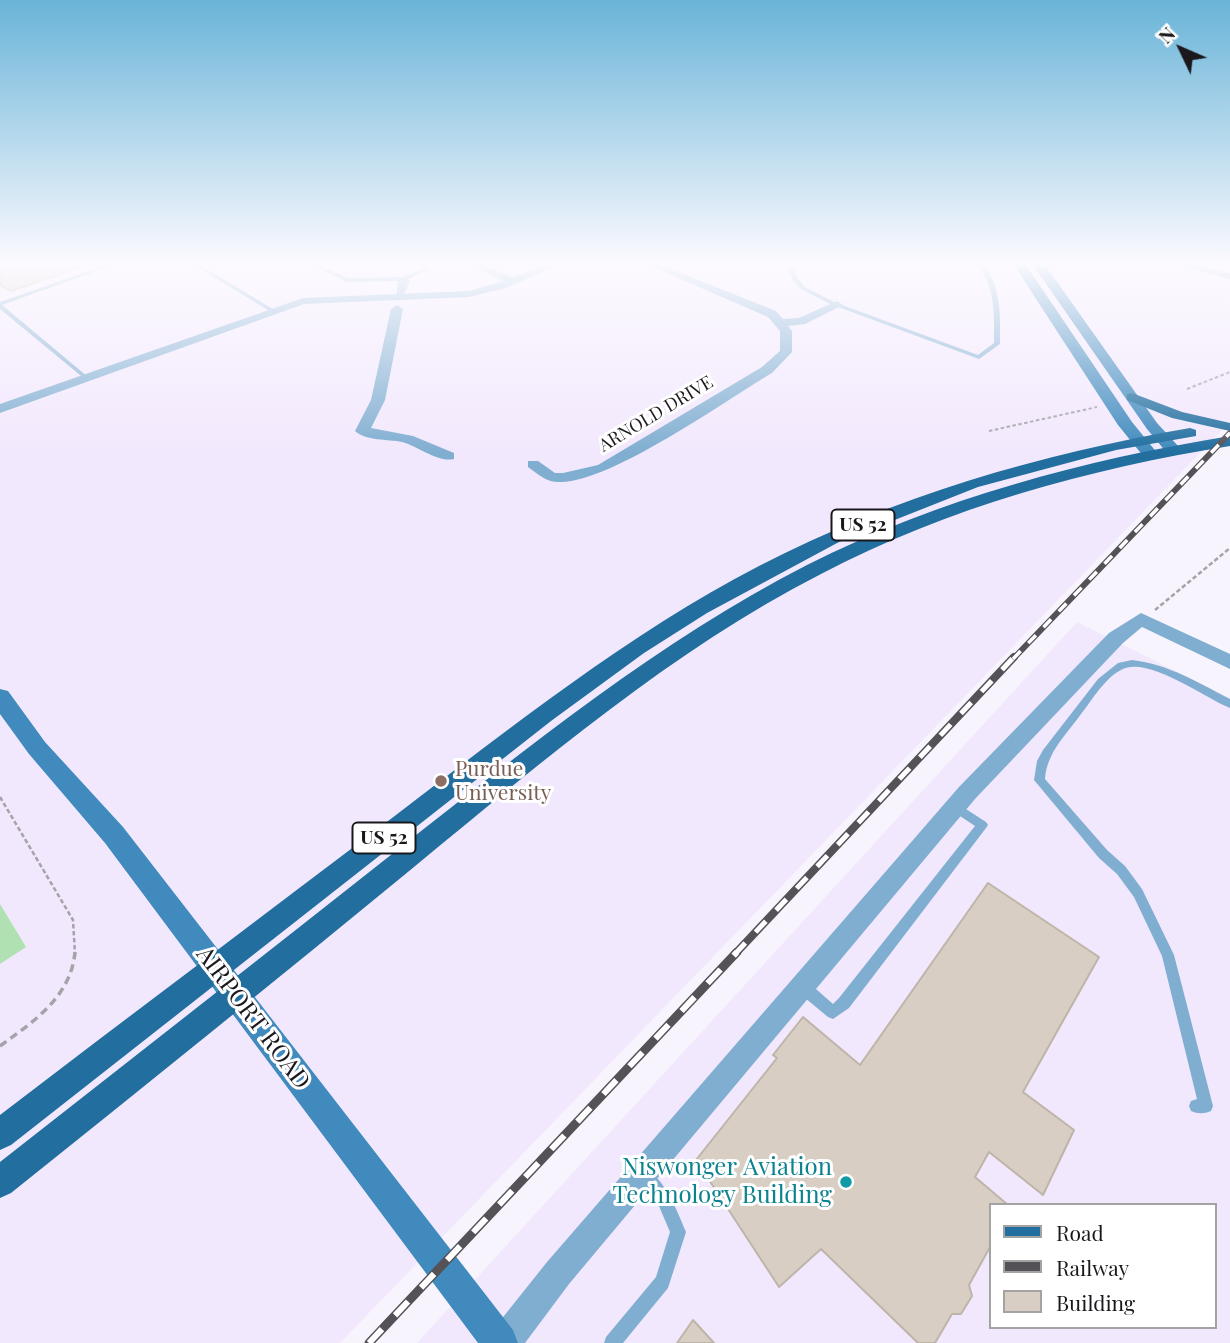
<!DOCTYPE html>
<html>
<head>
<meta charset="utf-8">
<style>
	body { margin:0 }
	#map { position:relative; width:1230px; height:1343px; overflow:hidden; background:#f8f4fe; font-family:"Playfair Display",serif }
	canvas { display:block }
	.legend { position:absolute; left:989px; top:1203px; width:228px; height:126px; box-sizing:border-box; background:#fff; border:2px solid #a3a3a4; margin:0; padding:9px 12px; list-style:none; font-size:21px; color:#1a181c }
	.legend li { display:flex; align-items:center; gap:14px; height:35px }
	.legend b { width:35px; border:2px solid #a3a3a4 }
	.north { position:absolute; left:1146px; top:14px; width:70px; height:70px; -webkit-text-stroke:5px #fff; paint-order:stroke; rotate:314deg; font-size:19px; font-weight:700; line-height:28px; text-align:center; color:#1a181c }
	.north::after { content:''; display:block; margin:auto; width:24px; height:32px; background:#1a181c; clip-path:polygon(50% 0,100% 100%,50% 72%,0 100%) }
</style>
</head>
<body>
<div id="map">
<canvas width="1230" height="1343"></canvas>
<ul class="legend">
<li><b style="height:9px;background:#216e9f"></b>Road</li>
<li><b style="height:9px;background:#545157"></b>Railway</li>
<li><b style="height:19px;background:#d8cec3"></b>Building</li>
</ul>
<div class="north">N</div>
</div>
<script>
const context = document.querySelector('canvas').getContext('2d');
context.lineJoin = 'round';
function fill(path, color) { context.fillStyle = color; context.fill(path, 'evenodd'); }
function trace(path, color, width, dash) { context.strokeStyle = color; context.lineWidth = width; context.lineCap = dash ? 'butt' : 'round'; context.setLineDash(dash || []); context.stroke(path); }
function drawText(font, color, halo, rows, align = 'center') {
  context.font = font + ' "Playfair Display",serif'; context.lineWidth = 6; context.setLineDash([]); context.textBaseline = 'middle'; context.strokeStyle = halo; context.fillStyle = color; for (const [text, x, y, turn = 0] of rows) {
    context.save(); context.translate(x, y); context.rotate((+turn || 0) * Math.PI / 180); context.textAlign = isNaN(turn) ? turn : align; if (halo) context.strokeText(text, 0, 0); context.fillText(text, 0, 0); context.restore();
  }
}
fill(new Path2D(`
	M 0,265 L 1230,265 L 1230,422 L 340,1343 L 0,1343 Z
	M 1077,622 L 1230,698 L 1230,1343 L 417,1343 ZM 990,1205 L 1214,1205 L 1214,1327 L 990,1327 Z`), '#f2e8fd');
fill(new Path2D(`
	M 0,904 L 26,947 L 0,964 Z`), '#b0e1b3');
const building = new Path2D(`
	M 0,265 L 17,265 L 25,270 L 44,265 L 79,265 L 80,267 L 11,291 L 0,285 Z
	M 988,883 L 1099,957 L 1023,1092 L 1074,1130 L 1043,1195 L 989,1152 L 975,1177 L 1008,1205 L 990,1205 L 990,1247 L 969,1285 L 972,1296 L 961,1314 L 952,1314 L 935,1343 L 918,1343 L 821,1249 L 779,1287 L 696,1160 L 777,1058 L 773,1055 L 803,1017 L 860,1065 Z
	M 693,1320 L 714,1343 L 677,1343 Z`);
fill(building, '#d8cec3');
trace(building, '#beb4a9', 2);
trace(new Path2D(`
	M 1187,389 L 1230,372
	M 989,431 L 1097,407`), '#a6a2aa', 2, [3.5, 2.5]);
trace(new Path2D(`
	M 1155,610 L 1230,548
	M 0,797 L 73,920 L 75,954`), '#a6a2aa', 2.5, [4.5, 2.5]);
trace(new Path2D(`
	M 0,1046 C 33,1022 71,997 75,952`), '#a6a2aa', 3.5, [8, 5]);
fill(new Path2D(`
	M 106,265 L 113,265 L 2,305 L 88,377 L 89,378 L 86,380 L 0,309 L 0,302 Z
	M 194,265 L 200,265 L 276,311 L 271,312 Z
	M 312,265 L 318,265 L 348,278 L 403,277 L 423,269 L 418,265 L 423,265 L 430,269 L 408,279 L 410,281 L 402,298 L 399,300 L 396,298 L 398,281 L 347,282 Z
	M 786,265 L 791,265 L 799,280 L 805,287 L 834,302 L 978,355 L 994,343 C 994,315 996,288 977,265 L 983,265 C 1002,287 1000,316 1000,344 L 979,359 L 830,304 L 801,289 L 793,281 Z
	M 1132,660 C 1168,664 1199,683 1230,699 L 1230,708 C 1204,698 1147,655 1121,670 C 1104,679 1093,699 1081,714 C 1066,735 1047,752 1045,779 L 1107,850 L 1125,866 L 1142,889 L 1174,955 L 1213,1106 L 1211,1111 C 1204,1114 1198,1114 1191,1111 L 1189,1106 L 1191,1101 L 1197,1099 L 1162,956 L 1134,897 L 1117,874 L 1099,858 L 1034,780 L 1037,761 L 1043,750 L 1098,679 L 1118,663 Z
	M 955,802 L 986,822 L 988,825 L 986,828 L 849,1008 L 833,1019 L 828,1017 L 798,992 L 797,987 L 798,982 L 803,981 L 808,982 L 833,1004 L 839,998 L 975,826 L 951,810 L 949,807 L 951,804 Z
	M 643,1168 C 665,1177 677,1211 686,1232 L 668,1288 L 623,1343 L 604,1343 L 606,1337 L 656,1277 L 670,1232 L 656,1199 L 638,1180 L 636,1175 L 638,1170 Z`), '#80aed1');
fill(new Path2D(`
	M 470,265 L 483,265 L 513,277 L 544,265 L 557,265 L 506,288 L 469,297 L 304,304 L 0,413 L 0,404 L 303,298 L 469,291 L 503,281 Z
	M 648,265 L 661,265 L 776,311 L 783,319 L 799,318 L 837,301 L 843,305 L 805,324 L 788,326 L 792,331 L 792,352 L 772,373 C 723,402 613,481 561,482 C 547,483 539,475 528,467 L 528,461 L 538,461 L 555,473 L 563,473 L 598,465 L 762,367 L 780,351 L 780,331 L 768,317 Z
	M 1176,265 L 1194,265 L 1230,273 L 1230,279 Z
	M 397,305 L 403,309 L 385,400 L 371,428 L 413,436 L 454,453 L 454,459 C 438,463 418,446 402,442 C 388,439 366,441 355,431 L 371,400 L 391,309 Z
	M 1141,613 L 1230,654 L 1230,669 L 1142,627 L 1123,643 L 975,799 L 569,1284 L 525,1343 L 487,1343 L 492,1331 L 547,1262 L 959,787 L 1109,633 Z`), '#80aed1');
fill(new Path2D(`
	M 1014,265 L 1026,265 L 1132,422 L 1158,454 L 1156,457 L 1144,457 L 1118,425 Z
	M 1033,265 L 1045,265 L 1157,423 L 1179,447 L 1179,453 L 1167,453 L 1147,429 Z
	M 0,689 L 8,691 L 45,742 L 123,827 L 513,1330 L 518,1343 L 478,1343 L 105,843 L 29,754 L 0,714 Z`), '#408abd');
fill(new Path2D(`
	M 1132,393 L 1182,412 L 1230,423 L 1230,431 L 1172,418 L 1127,400 L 1127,394 Z
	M 1190,428 L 1196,430 L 1196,436 L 1116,450 L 978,487 L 839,542 L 707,613 L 644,653 L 551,721 L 11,1145 L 0,1150 L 0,1115 C 132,1014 264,915 396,815 C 513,726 628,634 759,566 C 895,496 1040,454 1190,428 Z
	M 1230,436 L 1230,446 C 1088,469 949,507 821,574 C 671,651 543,761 414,867 C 280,977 146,1085 11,1193 L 0,1198 L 0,1162 C 134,1057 268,952 401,847 C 531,745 659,641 807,565 C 940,498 1084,460 1230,436 Z`), '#216e9f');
const railFar3 = new Path2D(`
	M 1228,435 L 1230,433`);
const railFar2 = new Path2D(`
	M 1013,659 L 1230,433`);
const railFar1 = new Path2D(`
	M 735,954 L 1014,657`);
const rail = new Path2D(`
	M 369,1343 L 737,952`);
trace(railFar3, '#545157', 4.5);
trace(railFar2, '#545157', 6);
trace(railFar1, '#545157', 8);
trace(rail, '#545157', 9);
trace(railFar3, '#fff', 2.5, [9]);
trace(railFar2, '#fff', 3.5, [11]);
trace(railFar1, '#fff', 5, [15]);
trace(rail, '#fff', 6, [19]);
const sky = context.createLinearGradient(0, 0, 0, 453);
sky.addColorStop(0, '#69b4d8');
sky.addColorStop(0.58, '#fcfaff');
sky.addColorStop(1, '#fcfaff00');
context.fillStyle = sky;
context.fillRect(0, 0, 1230, 453);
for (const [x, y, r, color] of [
	[441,781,7,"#8d6e63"],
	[846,1182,7,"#0f9aa8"]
]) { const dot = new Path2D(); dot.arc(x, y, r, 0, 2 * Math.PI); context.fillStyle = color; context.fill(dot); trace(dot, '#fff', 2.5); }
drawText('18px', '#1a181c', '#fff', [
	["ARNOLD DRIVE",656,414,-31]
]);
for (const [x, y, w] of [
	[863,525,63],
	[384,838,63]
]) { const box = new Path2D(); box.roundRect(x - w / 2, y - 15.5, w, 31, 5); context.fillStyle = '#fff'; context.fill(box); trace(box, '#1a181c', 2); }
drawText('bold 19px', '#1a181c', null, [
	["US 52",863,525],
	["US 52",384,838]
]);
drawText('21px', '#785e54', '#fff', [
	["Purdue",455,769],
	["University",455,793]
], 'left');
drawText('24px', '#1a181c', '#fff', [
	["AIRPORT ROAD",253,1018,53]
]);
drawText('24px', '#0d838f', '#fff', [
	["Niswonger Aviation",832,1168],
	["Technology Building",832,1196]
], 'right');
</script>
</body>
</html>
